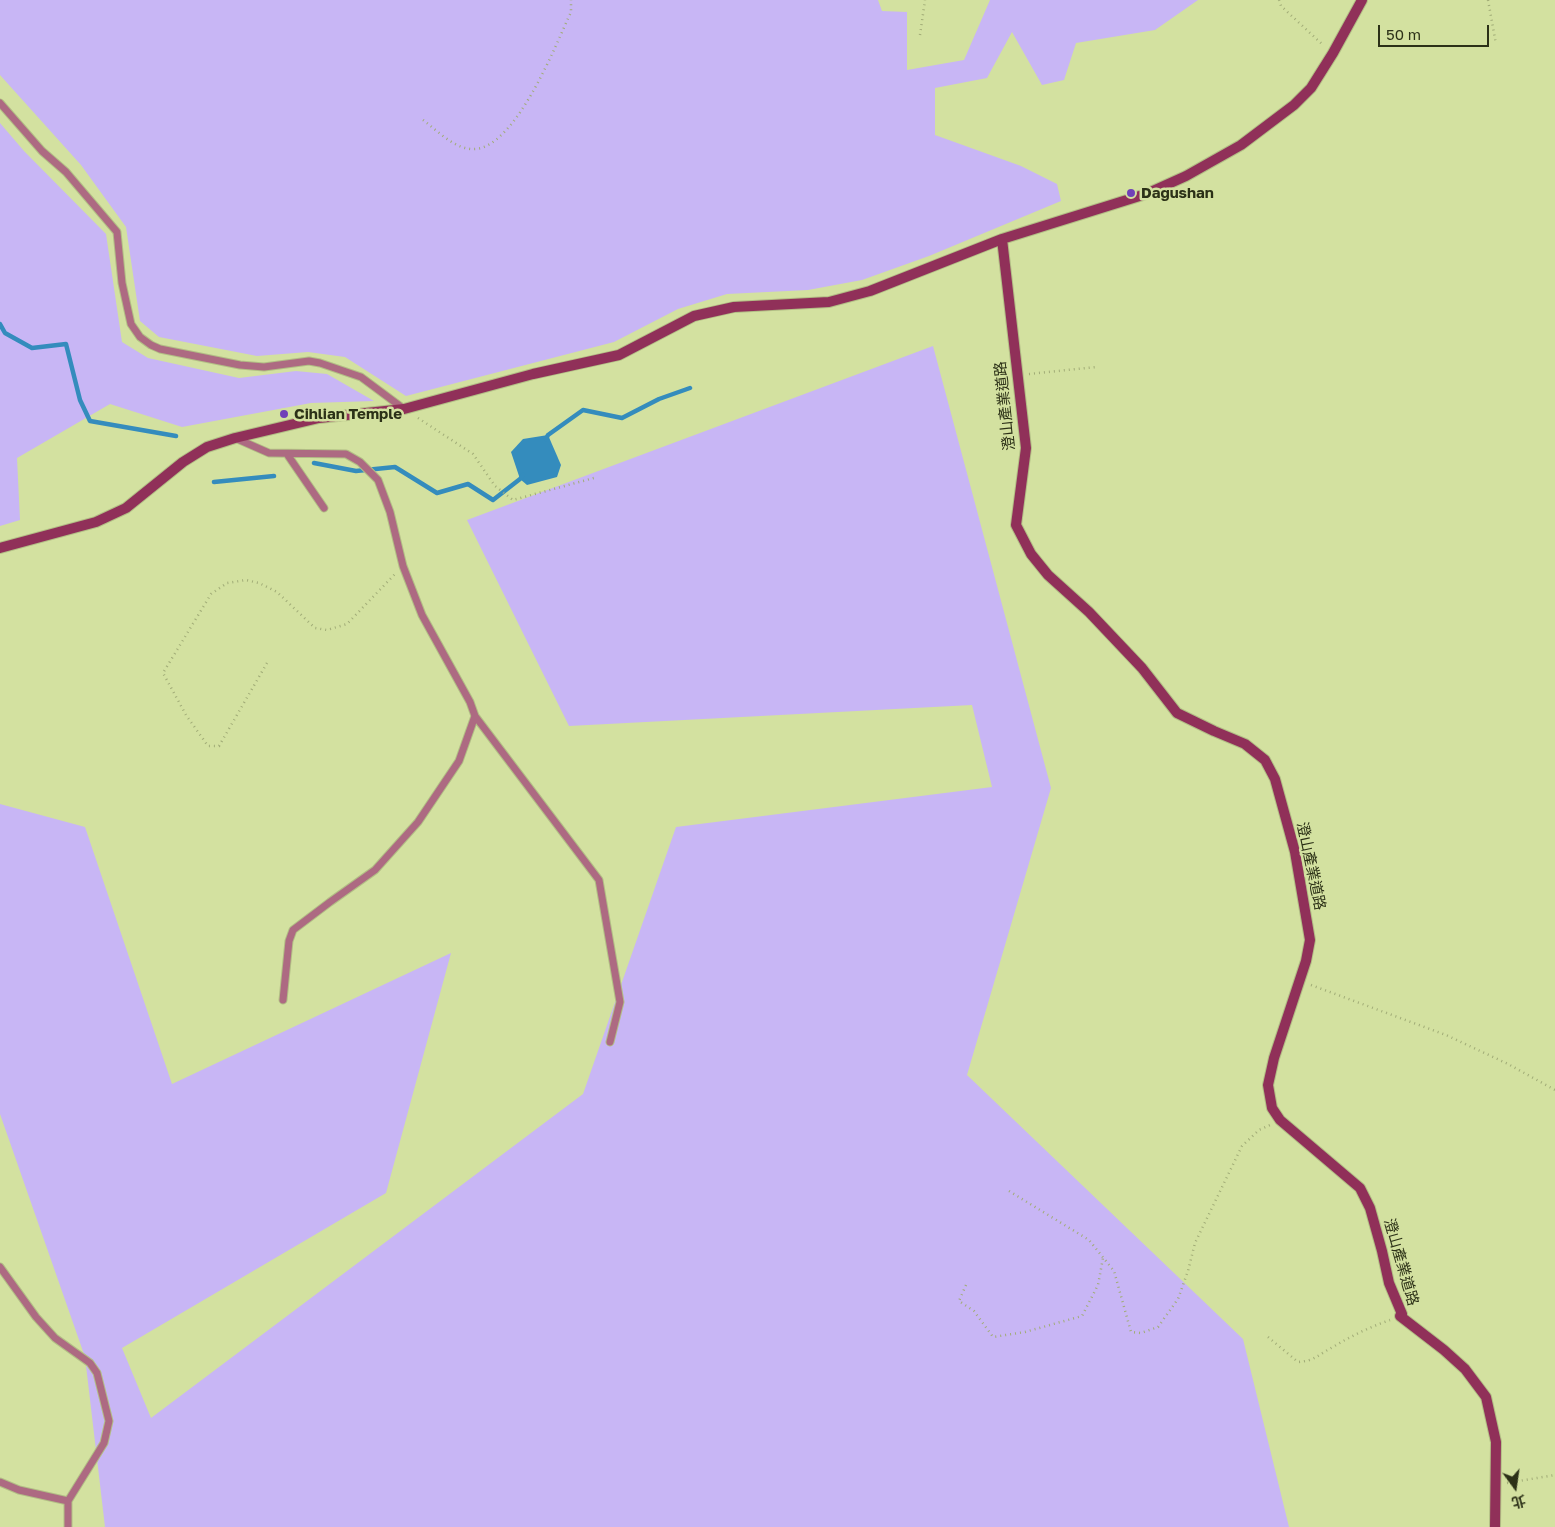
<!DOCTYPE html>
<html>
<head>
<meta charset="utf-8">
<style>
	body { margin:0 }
	#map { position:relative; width:1555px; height:1527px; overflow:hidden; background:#d3e1a0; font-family:"Golos Text","Noto Sans TC",sans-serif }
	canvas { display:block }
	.north { position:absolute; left:1490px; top:1462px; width:50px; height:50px; -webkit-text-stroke:4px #d3e1a0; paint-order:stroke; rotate:166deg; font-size:14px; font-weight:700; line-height:20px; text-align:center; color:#2c3117 }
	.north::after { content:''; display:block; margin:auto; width:18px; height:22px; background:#2c3117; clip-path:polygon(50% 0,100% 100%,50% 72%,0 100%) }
	.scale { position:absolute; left:1378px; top:25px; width:111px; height:22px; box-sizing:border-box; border:2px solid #2c3117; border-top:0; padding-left:6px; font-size:15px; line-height:18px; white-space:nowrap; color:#2c3117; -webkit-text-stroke:4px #d3e1a0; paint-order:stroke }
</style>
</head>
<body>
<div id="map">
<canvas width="1555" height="1527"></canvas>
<div class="north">北</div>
<div class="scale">50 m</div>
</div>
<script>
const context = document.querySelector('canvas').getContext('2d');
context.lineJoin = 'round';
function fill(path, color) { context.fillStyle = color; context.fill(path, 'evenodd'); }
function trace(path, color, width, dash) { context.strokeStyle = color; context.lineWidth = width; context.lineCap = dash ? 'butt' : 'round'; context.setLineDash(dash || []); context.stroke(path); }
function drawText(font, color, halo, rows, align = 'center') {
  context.font = font + ' "Golos Text","Noto Sans TC",sans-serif'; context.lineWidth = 5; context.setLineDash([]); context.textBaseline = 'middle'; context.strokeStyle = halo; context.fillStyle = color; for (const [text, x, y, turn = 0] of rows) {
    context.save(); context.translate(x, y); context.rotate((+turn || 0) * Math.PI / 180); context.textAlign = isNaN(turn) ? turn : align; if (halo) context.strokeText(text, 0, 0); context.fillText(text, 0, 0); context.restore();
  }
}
fill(new Path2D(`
	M 0,0 L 878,0 L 882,11 L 907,12 L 907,70 L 964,60 L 990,0 L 1198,0 L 1155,30 L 1076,43 L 1064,80 L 1042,85 L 1012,32 L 987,78 L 935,88 L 935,135 L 1021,166 L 1057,184 L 1061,201 L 929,256 L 862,280 L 808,290 L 727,294 L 678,309 L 614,342 L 406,396 L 345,357 L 308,352 L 257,356 L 159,337 L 140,321 L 126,227 L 81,165 L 0,75 Z
	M 0,123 L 24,151 L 106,234 L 122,342 L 148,358 L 239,378 L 296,371 L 327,374 L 374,401 L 311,403 L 182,427 L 110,404 L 17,458 L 20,520 L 0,526 Z
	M 933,346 L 1051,788 L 967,1075 L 1243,1339 L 1289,1527 L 105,1527 L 85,1357 L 0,1114 L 0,804 L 85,827 L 172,1084 L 451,953 L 386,1193 L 122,1348 L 151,1418 L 583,1094 L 676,827 L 992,787 L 972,705 L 569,726 L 467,520 Z`), '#c8b6f5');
fill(new Path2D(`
	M 548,435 L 561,465 L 557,477 L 527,485 L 520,479 L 511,452 L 523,439 Z`), '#348cbd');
trace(new Path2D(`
	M 0,324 L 5,333 L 32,348 L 66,344 L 80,400 L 90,421 L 176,436
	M 546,439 L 548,435 L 583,410 L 622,418 L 659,399 L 690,388
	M 314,463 L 356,471 L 395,467 L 437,493 L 468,484 L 493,500 L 520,479 L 523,475
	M 214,482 L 274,476`), '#348cbd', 4.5);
const lane = new Path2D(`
	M 0,103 L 42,151 L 66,172 L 117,232 L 122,283 L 131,324 L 140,337 L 151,345 L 160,349 L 240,365 L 264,367 L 309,361 L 320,363 L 361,377 L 404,409
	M 235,438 L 269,453 L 346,454 L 360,462 L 378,480 L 390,512 L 403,566 L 422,615 L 470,702 L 475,716 L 459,761 L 418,822 L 375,870 L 330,902 L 293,930 L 289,941 L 283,1000
	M 287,454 L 324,508
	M 475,716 L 599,880 L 620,1002 L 610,1042
	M 0,1267 L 36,1317 L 55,1338 L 90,1363 L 97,1373 L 109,1421 L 104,1443 L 68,1501 L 68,1527
	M 0,1482 L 19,1490 L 68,1501`);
const secondary = new Path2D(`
	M 1002,239 L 1026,448 L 1016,525 L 1031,554 L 1048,575 L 1089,612 L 1142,668 L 1177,713 L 1214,731 L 1245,744 L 1265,760 L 1275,779 L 1295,852 L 1310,940 L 1306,961 L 1274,1058 L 1268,1085 L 1272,1108 L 1280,1120 L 1360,1188 L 1370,1208 L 1382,1251 L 1389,1283 L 1402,1314 L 1400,1316 L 1444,1350 L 1465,1369 L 1486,1397 L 1496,1442 L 1495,1527
	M 0,548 L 96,522 L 126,508 L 183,462 L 207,447 L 235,438 L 319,418 L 404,409 L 533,374 L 619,355 L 694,316 L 734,307 L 829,302 L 870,291 L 1002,239 L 1146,194 L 1186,176 L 1241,145 L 1294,105 L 1311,88 L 1333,53 L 1362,0`);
trace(lane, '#b2be85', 9);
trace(secondary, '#b2be85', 12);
trace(new Path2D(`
	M 1279,0 L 1281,6 L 1323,45
	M 1488,0 L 1496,44
	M 920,35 L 925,0
	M 423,120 C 438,131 452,147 471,149 C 514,153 556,44 571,12 L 571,0
	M 1029,374 L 1096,367
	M 418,418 L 473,454 L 495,486 L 513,500 L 594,478
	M 267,663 L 219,746 L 208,746 L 186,715 L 163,673 L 211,594 L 227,583 L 246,580 L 259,583 L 277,592 L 315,628 L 327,630 L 347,624 L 395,574
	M 1311,985 L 1446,1035 L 1508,1064 L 1555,1090
	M 1009,1191 L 1089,1240 L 1114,1271 L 1131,1332 L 1141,1333 L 1158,1327 L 1178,1299 L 1188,1271 L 1195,1243 L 1242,1146 L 1259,1130 L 1270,1125
	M 966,1285 L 959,1301 L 974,1311 L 993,1337 L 1025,1332 L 1082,1316 L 1098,1285 L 1103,1258
	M 1268,1337 L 1298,1362 C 1315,1361 1319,1354 1333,1347 C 1351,1336 1370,1327 1390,1320
	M 1507,1483 L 1555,1475`), '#a1ac77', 2.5, [1, 4]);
trace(lane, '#ad6a82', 7);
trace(secondary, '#903059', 10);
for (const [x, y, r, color] of [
	[1131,193,5,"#7041b8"],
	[284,414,5,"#7041b8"]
]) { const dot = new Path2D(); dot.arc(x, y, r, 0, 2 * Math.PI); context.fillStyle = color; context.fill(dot); trace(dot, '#d3e1a0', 2); }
drawText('bold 15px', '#2c3117', '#d3e1a0', [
	["Dagushan",1141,193],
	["Cihlian Temple",294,414]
], 'left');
drawText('15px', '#2c3117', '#d3e1a0', [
	["澄山產業道路",1005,406,-96],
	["澄山產業道路",1311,866,78],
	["澄山產業道路",1401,1262,74]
]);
</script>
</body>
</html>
